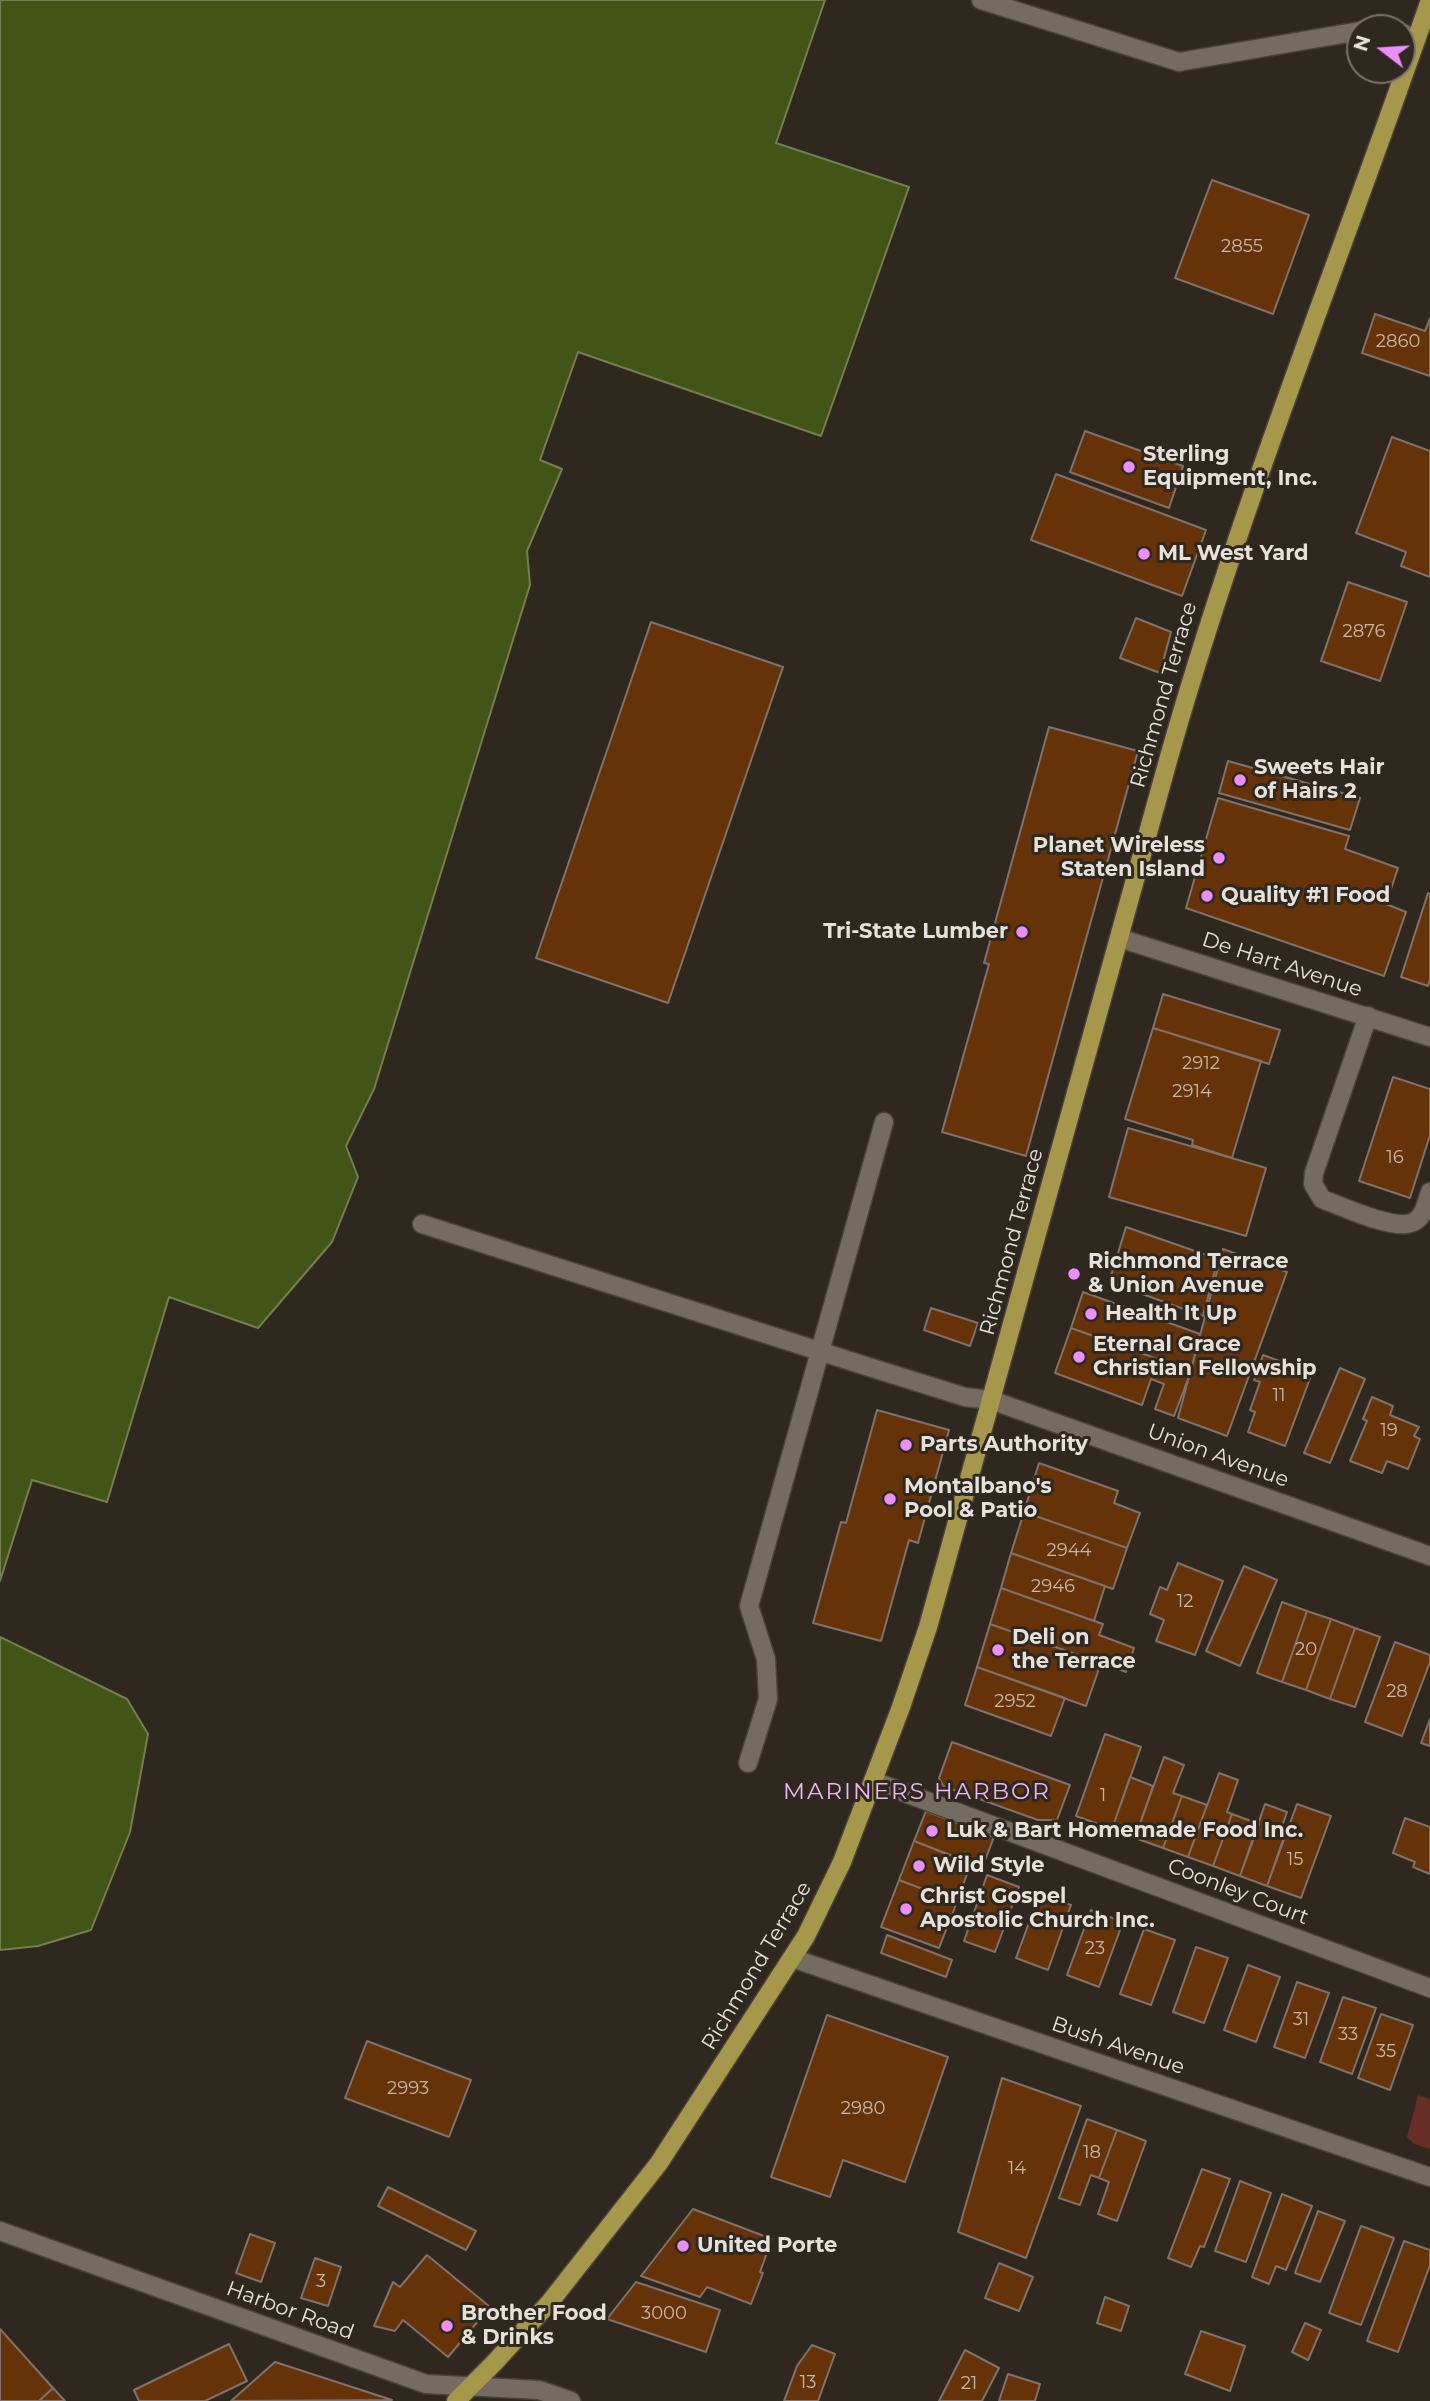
<!DOCTYPE html>
<html>
<head>
<meta charset="utf-8">
<style>
	body { margin:0 }
	#map { position:relative; width:1430px; height:2401px; overflow:hidden; background:#2f281e; font-family:Montserrat,sans-serif }
	canvas { display:block }
	.north { position:absolute; left:1346px; top:14px; width:70px; height:70px; box-sizing:border-box; background:#2f281e; border:2px solid #78726a; border-radius:50%; rotate:287deg; font-size:19px; font-weight:700; line-height:28px; text-align:center; color:#e6e2db }
	.north::after { content:''; display:block; margin:auto; width:24px; height:32px; background:#eb8dfb; clip-path:polygon(50% 0,100% 100%,50% 72%,0 100%) }
</style>
</head>
<body>
<div id="map">
<canvas width="1430" height="2401"></canvas>
<div class="north">N</div>
</div>
<script>
const context = document.querySelector('canvas').getContext('2d');
context.lineJoin = 'round';
function fill(path, color) { context.fillStyle = color; context.fill(path, 'evenodd'); }
function trace(path, color, width, dash) { context.strokeStyle = color; context.lineWidth = width; context.lineCap = dash ? 'butt' : 'round'; context.setLineDash(dash || []); context.stroke(path); }
function drawText(font, color, halo, rows, align = 'center') {
  context.font = font + ' Montserrat,sans-serif'; context.lineWidth = 6; context.setLineDash([]); context.textBaseline = 'middle'; context.strokeStyle = halo; context.fillStyle = color; for (const [text, x, y, turn = 0] of rows) {
    context.save(); context.translate(x, y); context.rotate((+turn || 0) * Math.PI / 180); context.textAlign = isNaN(turn) ? turn : align; if (halo) context.strokeText(text, 0, 0); context.fillText(text, 0, 0); context.restore();
  }
}
fill(new Path2D(`
	M 1418,2095 L 1430,2099 L 1430,2149 L 1414,2144 L 1407,2137 Z`), '#662e25');
const water = new Path2D(`
	M 0,0 L 825,0 L 776,143 L 909,187 L 821,436 L 578,352 L 540,460 L 562,469 L 527,551 L 530,585 L 374,1089 L 346,1146 L 358,1177 L 332,1242 L 258,1328 L 169,1297 L 107,1502 L 32,1480 L 0,1581 Z
	M 0,1637 L 127,1699 L 148,1734 L 130,1832 L 91,1930 L 38,1946 L 0,1950 Z`);
fill(water, '#425416');
trace(water, '#737f51', 2);
const building = new Path2D(`
	M 1212,180 L 1309,215 L 1273,314 L 1175,278 Z
	M 1375,314 L 1425,331 L 1430,318 L 1430,376 L 1362,353 Z
	M 1085,431 L 1183,466 L 1169,508 L 1070,472 Z
	M 1392,437 L 1430,451 L 1430,577 L 1401,566 L 1406,552 L 1356,533 Z
	M 1056,474 L 1206,530 L 1182,596 L 1031,540 Z
	M 1348,582 L 1407,602 L 1380,681 L 1321,661 Z
	M 1136,618 L 1171,632 L 1160,673 L 1120,658 Z
	M 651,622 L 783,667 L 668,1003 L 536,958 Z
	M 1049,727 L 1138,751 L 1026,1156 L 942,1132 L 989,964 L 984,963 Z
	M 1228,761 L 1360,798 L 1350,830 L 1219,793 Z
	M 1218,798 L 1349,836 L 1345,849 L 1398,868 L 1386,904 L 1406,912 L 1384,976 L 1186,908 Z
	M 1428,893 L 1430,894 L 1430,979 L 1428,986 L 1401,977 Z
	M 1163,994 L 1280,1030 L 1269,1064 L 1153,1028 Z
	M 1153,1028 L 1261,1061 L 1232,1158 L 1192,1145 L 1193,1140 L 1125,1119 Z
	M 1393,1077 L 1430,1089 L 1430,1135 L 1410,1198 L 1359,1181 Z
	M 1128,1128 L 1266,1168 L 1246,1236 L 1109,1197 Z
	M 1126,1227 L 1218,1259 L 1203,1316 L 1109,1282 Z
	M 1223,1249 L 1287,1272 L 1227,1436 L 1178,1418 Z
	M 1083,1292 L 1200,1334 L 1191,1371 L 1071,1328 Z
	M 931,1308 L 978,1323 L 970,1346 L 924,1330 Z
	M 1071,1328 L 1191,1371 L 1174,1416 L 1155,1409 L 1164,1384 L 1151,1379 L 1142,1405 L 1055,1373 Z
	M 1263,1355 L 1312,1373 L 1285,1446 L 1248,1432 L 1255,1412 L 1250,1410 L 1260,1382 L 1254,1380 Z
	M 1340,1368 L 1365,1379 L 1330,1463 L 1304,1453 Z
	M 1372,1397 L 1393,1406 L 1390,1415 L 1419,1427 L 1414,1436 L 1420,1439 L 1408,1469 L 1387,1461 L 1382,1473 L 1350,1461 L 1367,1421 L 1363,1419 Z
	M 877,1410 L 949,1430 L 918,1543 L 909,1540 L 881,1641 L 813,1623 L 841,1522 L 846,1523 Z
	M 1039,1463 L 1118,1491 L 1114,1503 L 1140,1513 L 1127,1548 L 1024,1512 Z
	M 1024,1512 L 1127,1548 L 1113,1589 L 1011,1553 Z
	M 1011,1553 L 1105,1586 L 1094,1621 L 1001,1588 Z
	M 1178,1563 L 1223,1581 L 1195,1655 L 1156,1641 L 1164,1620 L 1150,1614 L 1160,1587 L 1167,1590 Z
	M 1244,1566 L 1277,1580 L 1240,1666 L 1206,1651 Z
	M 1001,1588 L 1103,1624 L 1099,1635 L 1134,1648 L 1126,1672 L 990,1624 Z
	M 1282,1602 L 1307,1611 L 1282,1682 L 1257,1673 Z
	M 1307,1611 L 1331,1619 L 1306,1690 L 1282,1682 Z
	M 1331,1619 L 1355,1628 L 1330,1699 L 1306,1690 Z
	M 990,1624 L 1101,1663 L 1086,1706 L 977,1667 Z
	M 1355,1628 L 1380,1637 L 1355,1707 L 1330,1699 Z
	M 1395,1642 L 1430,1655 L 1430,1662 L 1402,1736 L 1365,1722 Z
	M 977,1667 L 1065,1698 L 1051,1736 L 965,1705 Z
	M 1430,1719 L 1430,1746 L 1421,1743 Z
	M 1105,1734 L 1141,1747 L 1112,1829 L 1076,1816 Z
	M 952,1742 L 1070,1785 L 1057,1820 L 1038,1820 L 943,1786 L 939,1778 Z
	M 1164,1757 L 1184,1765 L 1173,1793 L 1182,1796 L 1163,1848 L 1135,1838 Z
	M 1219,1773 L 1238,1780 L 1227,1812 L 1232,1814 L 1213,1866 L 1188,1857 Z
	M 1130,1777 L 1153,1786 L 1135,1838 L 1112,1829 Z
	M 1182,1796 L 1207,1805 L 1188,1857 L 1163,1848 Z
	M 1265,1804 L 1287,1812 L 1280,1832 L 1285,1834 L 1267,1886 L 1240,1876 Z
	M 1297,1804 L 1331,1816 L 1301,1898 L 1267,1886 Z
	M 926,1811 L 994,1837 L 982,1868 L 914,1841 Z
	M 1232,1814 L 1259,1824 L 1240,1876 L 1213,1866 Z
	M 1405,1818 L 1430,1827 L 1430,1874 L 1413,1867 L 1415,1862 L 1393,1853 Z
	M 914,1841 L 971,1863 L 957,1902 L 899,1880 Z
	M 987,1875 L 1019,1887 L 995,1952 L 964,1941 Z
	M 899,1880 L 957,1902 L 939,1948 L 881,1927 Z
	M 1040,1893 L 1071,1905 L 1048,1970 L 1016,1958 Z
	M 1091,1910 L 1123,1922 L 1099,1987 L 1067,1975 Z
	M 1144,1929 L 1175,1940 L 1151,2005 L 1120,1994 Z
	M 887,1935 L 952,1960 L 946,1977 L 881,1953 Z
	M 1196,1947 L 1228,1958 L 1204,2023 L 1173,2012 Z
	M 1248,1965 L 1280,1977 L 1256,2042 L 1224,2030 Z
	M 1297,1982 L 1329,1993 L 1305,2058 L 1274,2047 Z
	M 1343,1997 L 1376,2008 L 1352,2074 L 1320,2062 Z
	M 1381,2014 L 1413,2025 L 1390,2090 L 1358,2078 Z
	M 827,2015 L 948,2057 L 905,2182 L 843,2160 L 830,2197 L 771,2177 Z
	M 367,2041 L 471,2080 L 449,2137 L 345,2098 Z
	M 1002,2078 L 1081,2106 L 1026,2258 L 958,2232 Z
	M 1087,2119 L 1117,2130 L 1099,2178 L 1091,2175 L 1080,2205 L 1059,2198 Z
	M 1117,2130 L 1146,2141 L 1117,2221 L 1098,2214 L 1109,2182 L 1099,2178 Z
	M 1202,2169 L 1230,2179 L 1204,2247 L 1200,2246 L 1191,2267 L 1168,2258 Z
	M 1240,2181 L 1271,2193 L 1246,2262 L 1215,2251 Z
	M 388,2187 L 476,2231 L 466,2250 L 378,2206 Z
	M 1282,2194 L 1312,2206 L 1286,2270 L 1276,2266 L 1269,2284 L 1252,2277 Z
	M 693,2209 L 772,2239 L 760,2272 L 763,2273 L 751,2304 L 707,2287 L 700,2297 L 641,2276 Z
	M 1318,2211 L 1345,2221 L 1320,2282 L 1295,2273 Z
	M 1361,2226 L 1394,2238 L 1361,2325 L 1329,2313 Z
	M 250,2234 L 275,2243 L 261,2282 L 236,2273 Z
	M 1404,2241 L 1430,2250 L 1430,2265 L 1398,2352 L 1367,2341 Z
	M 427,2255 L 490,2307 L 448,2357 L 403,2320 L 395,2331 L 374,2326 L 393,2282 L 400,2287 Z
	M 315,2258 L 341,2267 L 328,2306 L 301,2298 Z
	M 999,2263 L 1033,2277 L 1019,2311 L 985,2298 Z
	M 636,2282 L 720,2310 L 706,2352 L 607,2319 Z
	M 1105,2297 L 1129,2306 L 1121,2331 L 1097,2323 Z
	M 1305,2323 L 1321,2330 L 1308,2360 L 1292,2352 Z
	M 0,2329 L 53,2388 L 39,2401 L 0,2401 Z
	M 1201,2331 L 1245,2346 L 1230,2391 L 1185,2374 Z
	M 229,2344 L 247,2381 L 205,2401 L 139,2401 L 134,2390 Z
	M 812,2345 L 835,2354 L 818,2401 L 784,2401 L 797,2366 Z
	M 965,2350 L 999,2368 L 982,2401 L 939,2401 Z
	M 275,2362 L 392,2400 L 231,2401 Z
	M 1008,2374 L 1040,2384 L 1035,2401 L 999,2401 Z
	M 53,2388 L 65,2401 L 39,2401 Z`);
fill(building, '#663308');
trace(building, '#7e726a', 2);
const minor = new Path2D(`
	M 981,0 L 1179,62 L 1360,31
	M 1376,28 L 1386,28
	M 1402,33 L 1416,39
	M 1119,938 L 1430,1037
	M 1368,1016 L 1314,1173 L 1313,1184 L 1322,1199 C 1341,1206 1392,1230 1411,1223 C 1424,1219 1426,1203 1430,1192
	M 422,1224 L 869,1367 L 965,1397 L 991,1400 L 1430,1556
	M 748,1763 L 768,1699 L 766,1659 L 749,1606 L 884,1122
	M 873,1781 L 1430,1988
	M 792,1958 L 1430,2177
	M 0,2231 L 426,2384 L 539,2390 L 571,2401`);
const major = new Path2D(`
	M 456,2401 L 495,2362 L 550,2302 L 659,2163 L 806,1936 L 842,1862 L 901,1707 L 928,1627 L 1169,757 C 1242,500 1343,252 1430,0`);
trace(minor, '#49433b', 21);
trace(major, '#49433b', 21);
trace(minor, '#746c61', 18);
trace(major, '#a6984a', 18);
for (const [x, y, r, color] of [
	[1129,467,7,"#eb8dfb"],
	[1144,554,7,"#eb8dfb"],
	[1240,780,7,"#eb8dfb"],
	[1219,858,7,"#eb8dfb"],
	[1207,896,7,"#eb8dfb"],
	[1022,932,7,"#eb8dfb"],
	[1074,1274,7,"#eb8dfb"],
	[1091,1314,7,"#eb8dfb"],
	[1079,1357,7,"#eb8dfb"],
	[906,1445,7,"#eb8dfb"],
	[890,1499,7,"#eb8dfb"],
	[998,1650,7,"#eb8dfb"],
	[932,1831,7,"#eb8dfb"],
	[919,1866,7,"#eb8dfb"],
	[906,1909,7,"#eb8dfb"],
	[683,2246,7,"#eb8dfb"],
	[447,2326,7,"#eb8dfb"]
]) { const dot = new Path2D(); dot.arc(x, y, r, 0, 2 * Math.PI); context.fillStyle = color; context.fill(dot); trace(dot, '#2f281e', 2.5); }
drawText('18px', '#c6b6a6', null, [
	["2855",1242,247],
	["2860",1398,342],
	["2876",1364,632],
	["2912",1201,1064],
	["2914",1192,1092],
	["16",1395,1158],
	["11",1279,1396],
	["19",1389,1431],
	["2944",1069,1551],
	["2946",1053,1587],
	["12",1185,1602],
	["20",1306,1650],
	["28",1397,1692],
	["2952",1015,1702],
	["1",1103,1796],
	["15",1295,1860],
	["23",1095,1949],
	["31",1301,2020],
	["33",1348,2035],
	["35",1386,2052],
	["2993",408,2089],
	["2980",863,2109],
	["18",1092,2153],
	["14",1017,2169],
	["3",321,2282],
	["3000",664,2314],
	["13",808,2383],
	["21",969,2384]
]);
drawText('bold 21px', '#e6e2db', '#2f281e', [
	["Sterling",1143,455],
	["Equipment, Inc.",1143,479],
	["ML West Yard",1158,554],
	["Sweets Hair",1254,768],
	["of Hairs 2",1254,792],
	["Planet Wireless",1205,846,"right"],
	["Staten Island",1205,870,"right"],
	["Quality #1 Food",1221,896],
	["Tri-State Lumber",1008,932,"right"],
	["Richmond Terrace",1088,1262],
	["& Union Avenue",1088,1286],
	["Health It Up",1105,1314],
	["Eternal Grace",1093,1345],
	["Christian Fellowship",1093,1369],
	["Parts Authority",920,1445],
	["Montalbano's",904,1487],
	["Pool & Patio",904,1511],
	["Deli on",1012,1638],
	["the Terrace",1012,1662],
	["Luk & Bart Homemade Food Inc.",946,1831],
	["Wild Style",933,1866],
	["Christ Gospel",920,1897],
	["Apostolic Church Inc.",920,1921],
	["United Porte",697,2246],
	["Brother Food",461,2314],
	["& Drinks",461,2338]
], 'left');
drawText('21px', '#e6e2db', '#2f281e', [
	["Richmond Terrace",1164,695,-74],
	["De Hart Avenue",1282,965,18],
	["Richmond Terrace",1012,1242,-75],
	["Union Avenue",1218,1456,20],
	["Coonley Court",1238,1892,21],
	["Richmond Terrace",757,1966,-59],
	["Bush Avenue",1118,2046,19],
	["Harbor Road",290,2311,20]
]);
context.letterSpacing = '2px';
drawText('23px', '#ebb7f3', '#2f281e', [
	["MARINERS HARBOR",917,1792]
]);
context.letterSpacing = '0px';
</script>
</body>
</html>
